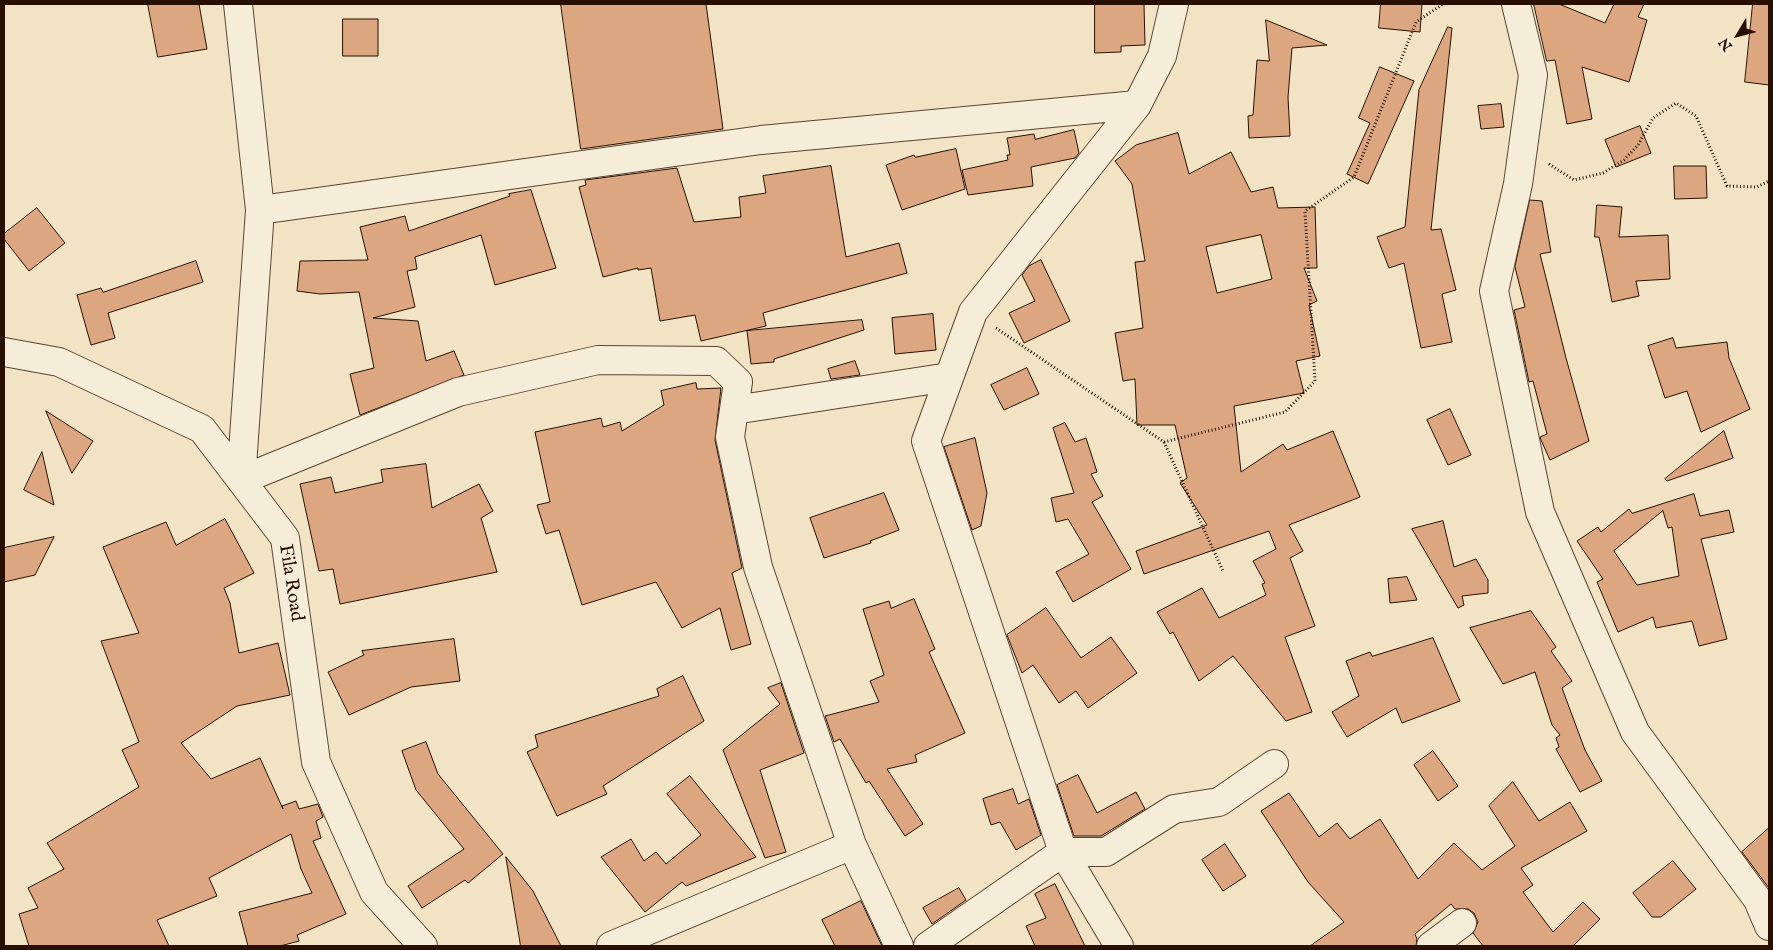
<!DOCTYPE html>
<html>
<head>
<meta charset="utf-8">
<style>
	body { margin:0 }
	#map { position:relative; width:1773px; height:950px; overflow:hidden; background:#f1e3c4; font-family:"IM FELL English",serif }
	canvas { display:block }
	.frame { position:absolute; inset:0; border:5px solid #280f00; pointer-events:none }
	.north { position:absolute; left:1713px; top:10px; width:50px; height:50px; -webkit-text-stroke:4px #f6edd9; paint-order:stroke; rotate:233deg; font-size:14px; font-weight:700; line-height:20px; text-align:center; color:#280f00 }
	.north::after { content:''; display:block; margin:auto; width:18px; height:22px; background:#280f00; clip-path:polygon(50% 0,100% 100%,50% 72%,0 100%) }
</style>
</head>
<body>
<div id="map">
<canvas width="1773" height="950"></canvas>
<div class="frame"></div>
<div class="north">N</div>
</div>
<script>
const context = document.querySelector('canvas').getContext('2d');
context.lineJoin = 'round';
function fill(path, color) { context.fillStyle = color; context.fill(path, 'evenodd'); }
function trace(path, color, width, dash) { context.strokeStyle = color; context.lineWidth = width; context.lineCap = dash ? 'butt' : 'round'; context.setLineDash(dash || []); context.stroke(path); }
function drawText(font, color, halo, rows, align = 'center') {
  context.font = font + ' "IM FELL English",serif'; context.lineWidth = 4; context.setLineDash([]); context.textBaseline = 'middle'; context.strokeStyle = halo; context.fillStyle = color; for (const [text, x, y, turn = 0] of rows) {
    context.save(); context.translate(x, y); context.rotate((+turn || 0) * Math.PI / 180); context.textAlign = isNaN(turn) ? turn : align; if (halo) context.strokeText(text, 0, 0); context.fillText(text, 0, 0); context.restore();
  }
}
const building = new Path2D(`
	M 148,4 L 199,4 L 207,49 L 158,57 Z
	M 561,4 L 706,4 L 723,129 L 581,149 Z
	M 1095,4 L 1144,4 L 1145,45 L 1121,46 L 1121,52 L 1095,53 Z
	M 1381,4 L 1422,4 L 1420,32 L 1379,28 Z
	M 1534,4 L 1559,4 L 1605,23 L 1614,4 L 1644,4 L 1638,17 L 1647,20 L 1629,82 L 1582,67 L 1592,119 L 1567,124 L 1555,60 L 1547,61 Z
	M 1753,4 L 1769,4 L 1769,85 L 1745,82 Z
	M 343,19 L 378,19 L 378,56 L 343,56 Z
	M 1266,20 L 1327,45 L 1292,48 L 1288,97 L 1290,136 L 1249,138 L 1248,116 L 1253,115 L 1257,60 L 1269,61 Z
	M 1448,27 L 1452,28 L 1431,230 L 1441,229 L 1456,290 L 1442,294 L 1452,342 L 1421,348 L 1404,263 L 1389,268 L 1377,237 L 1405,227 L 1419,90 Z
	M 1380,67 L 1414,81 L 1368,184 L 1347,174 L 1370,123 L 1359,118 Z
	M 1501,104 L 1504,127 L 1481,129 L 1478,106 Z
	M 1640,126 L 1651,153 L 1616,167 L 1605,140 Z
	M 1074,130 L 1079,153 L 1075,158 L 1031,167 L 1033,186 L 968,195 L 962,170 L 1008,160 L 1007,155 L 1010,155 L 1007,138 L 1034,134 L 1035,139 Z
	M 1178,133 L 1189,174 L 1231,152 L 1251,192 L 1273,187 L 1278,208 L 1315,207 L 1317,268 L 1304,268 L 1317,301 L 1309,305 L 1320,356 L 1296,361 L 1304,393 L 1234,406 L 1241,472 L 1283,444 L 1287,450 L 1333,431 L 1360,497 L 1289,525 L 1303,551 L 1290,558 L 1315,626 L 1285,637 L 1312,712 L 1286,721 L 1233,656 L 1199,681 L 1173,632 L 1170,634 L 1157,612 L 1202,588 L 1219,618 L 1266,595 L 1262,584 L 1265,583 L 1253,561 L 1276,549 L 1269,531 L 1144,574 L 1136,551 L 1207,525 L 1180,483 L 1187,478 L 1175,425 L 1137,425 L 1135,379 L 1123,381 L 1115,333 L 1143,328 L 1135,262 L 1145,261 L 1132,184 L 1115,161 L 1136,145 ZM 1261,235 L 1272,279 L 1217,293 L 1206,247 Z
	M 956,149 L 965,189 L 902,210 L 886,165 L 914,155 L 915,157 Z
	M 831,166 L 846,257 L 899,243 L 907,273 L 763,313 L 766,326 L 701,341 L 695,315 L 660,321 L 651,268 L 638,270 L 638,268 L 603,277 L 579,187 L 586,185 L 585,180 L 677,168 L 694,222 L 741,217 L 739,197 L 766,193 L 763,176 Z
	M 1674,166 L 1706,166 L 1707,198 L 1675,199 Z
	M 531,190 L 556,268 L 495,285 L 481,235 L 415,257 L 417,269 L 407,271 L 415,307 L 373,318 L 418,321 L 426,361 L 454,351 L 464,375 L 360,415 L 350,374 L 374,368 L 359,292 L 320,294 L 297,291 L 300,261 L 368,260 L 360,227 L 405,216 L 409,231 L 510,196 L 509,194 Z
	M 1530,200 L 1542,201 L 1551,252 L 1540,254 L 1566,358 L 1589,441 L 1550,460 L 1541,440 L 1540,437 L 1547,434 L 1533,381 L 1529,382 L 1514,310 L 1525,307 L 1515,267 Z
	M 1597,205 L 1622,207 L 1619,237 L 1668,235 L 1670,279 L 1636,281 L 1639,296 L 1612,302 L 1599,237 L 1595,237 Z
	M 37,208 L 65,243 L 29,271 L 4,239 L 4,234 Z
	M 1041,260 L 1070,321 L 1024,343 L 1009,313 L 1035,301 L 1022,275 L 1029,266 Z
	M 196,261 L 203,282 L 108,313 L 115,338 L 91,345 L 77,295 L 101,288 L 103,292 Z
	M 933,314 L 936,350 L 895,354 L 892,318 Z
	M 862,320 L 864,330 L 774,359 L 774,362 L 751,364 L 747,331 Z
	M 1673,338 L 1676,348 L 1727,342 L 1729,358 L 1750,409 L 1701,432 L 1687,391 L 1665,398 L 1648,346 Z
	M 855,361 L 860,375 L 831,379 L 828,369 Z
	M 1027,368 L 1039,394 L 1004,410 L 991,385 Z
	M 696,383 L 697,389 L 721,388 L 715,440 L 742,568 L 732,573 L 751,644 L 731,650 L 720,608 L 682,628 L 656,582 L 582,605 L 559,530 L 546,534 L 537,505 L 550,502 L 535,432 L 601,418 L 603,427 L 620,422 L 622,431 L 664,405 L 661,391 Z
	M 1450,409 L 1471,455 L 1448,465 L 1427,420 Z
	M 46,411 L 93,441 L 72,473 Z
	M 1065,423 L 1075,442 L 1086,438 L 1097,472 L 1091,474 L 1103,496 L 1092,502 L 1131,569 L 1073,602 L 1056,572 L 1089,554 L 1068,519 L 1056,522 L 1051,498 L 1074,493 L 1053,428 Z
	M 1724,431 L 1733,458 L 1667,481 L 1665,479 Z
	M 975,438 L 987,493 L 981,526 L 972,530 L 944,447 Z
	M 42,452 L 54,505 L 24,490 Z
	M 426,464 L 432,508 L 479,484 L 493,511 L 481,518 L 497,572 L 340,604 L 333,569 L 319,571 L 300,484 L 331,477 L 335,493 L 383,482 L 381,470 Z
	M 884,493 L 899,530 L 870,541 L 871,543 L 824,558 L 810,518 Z
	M 1694,494 L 1700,516 L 1729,510 L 1734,532 L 1701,539 L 1727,639 L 1699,646 L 1692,621 L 1656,628 L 1653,617 L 1618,632 L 1597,582 L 1603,579 L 1577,541 L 1598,527 L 1601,532 L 1629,509 L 1632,513 ZM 1663,511 L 1668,528 L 1672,527 L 1679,576 L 1637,585 L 1614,551 Z
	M 225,519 L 254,573 L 224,588 L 230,603 L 239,653 L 278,643 L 290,695 L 237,706 L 181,743 L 211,779 L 260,758 L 283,809 L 282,806 L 296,801 L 299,809 L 318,804 L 323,817 L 316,821 L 321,838 L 313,841 L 346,914 L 297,935 L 299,941 L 280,946 L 248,946 L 239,912 L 312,893 L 301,869 L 291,834 L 209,878 L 217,896 L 157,920 L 169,946 L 29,946 L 19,914 L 38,908 L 28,888 L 64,869 L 47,843 L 139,787 L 122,750 L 139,742 L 101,641 L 139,633 L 103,547 L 166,522 L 176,545 Z
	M 1443,521 L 1454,567 L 1476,559 L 1488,580 L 1488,593 L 1462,596 L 1464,605 L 1458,608 L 1412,529 Z
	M 54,537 L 35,575 L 4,582 L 4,548 Z
	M 1407,577 L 1417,600 L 1390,603 L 1388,579 Z
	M 914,599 L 935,649 L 929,652 L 965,733 L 915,755 L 917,762 L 887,769 L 923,824 L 905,836 L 869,781 L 866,783 L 840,739 L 834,742 L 825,716 L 879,702 L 870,681 L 884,675 L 863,609 L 889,601 L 891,608 Z
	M 1046,608 L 1081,658 L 1111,637 L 1137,673 L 1088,708 L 1076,691 L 1059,703 L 1033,665 L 1022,673 L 1007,635 Z
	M 1531,611 L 1556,647 L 1551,651 L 1572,681 L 1562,688 L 1585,750 L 1602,781 L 1580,792 L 1556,749 L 1559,747 L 1556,738 L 1560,735 L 1552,725 L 1535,672 L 1503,684 L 1470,628 Z
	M 1433,638 L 1460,701 L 1402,723 L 1396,708 L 1347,737 L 1332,712 L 1359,696 L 1346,661 L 1370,652 L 1372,656 Z
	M 454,639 L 460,681 L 411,687 L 349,715 L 328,672 L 364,655 L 362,651 Z
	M 683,676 L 704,721 L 603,786 L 607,794 L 557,816 L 527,752 L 538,747 L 535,735 L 659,696 L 657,689 Z
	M 781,683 L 804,753 L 760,770 L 786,852 L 765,858 L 723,750 L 780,704 L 768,688 Z
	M 426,742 L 438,774 L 503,854 L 468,883 L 465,880 L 422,908 L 408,886 L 464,849 L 416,790 L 402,751 Z
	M 1433,751 L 1458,786 L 1438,801 L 1414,765 Z
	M 1078,775 L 1097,813 L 1136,792 L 1145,809 L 1101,836 L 1074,836 L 1057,785 Z
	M 690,776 L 756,857 L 686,886 L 682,882 L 645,912 L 601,857 L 631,839 L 644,861 L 656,852 L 666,864 L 701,835 L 667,794 Z
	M 1513,782 L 1539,821 L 1570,802 L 1587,831 L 1521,868 L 1533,885 L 1523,892 L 1553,932 L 1583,902 L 1600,919 L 1573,946 L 1483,946 L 1473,933 L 1478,922 L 1474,913 L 1468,909 L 1455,909 L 1451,904 L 1415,934 L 1417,939 L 1416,946 L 1310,946 L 1344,922 L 1308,882 L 1261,811 L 1289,793 L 1319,837 L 1337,823 L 1350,839 L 1380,819 L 1418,879 L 1454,843 L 1482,870 L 1515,846 L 1489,806 Z
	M 1013,789 L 1018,804 L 1029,799 L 1041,835 L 1016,850 L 1000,822 L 991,825 L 983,799 Z
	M 1769,828 L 1769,888 L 1742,852 Z
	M 1225,844 L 1246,876 L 1223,891 L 1202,860 Z
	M 506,857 L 533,891 L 561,946 L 521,946 Z
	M 1673,861 L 1696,889 L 1661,917 L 1652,917 L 1633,893 Z
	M 1055,884 L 1085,946 L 1035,946 L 1026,926 L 1046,918 L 1035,894 Z
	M 959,888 L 966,900 L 932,924 L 923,908 Z
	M 861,901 L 882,946 L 835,946 L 822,920 Z`);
fill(building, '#dba680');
trace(building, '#280f00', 1);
const minor = new Path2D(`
	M 238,4 L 260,210 L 241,480 L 458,392 L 598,360 L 716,361 L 738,382 L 730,437 L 758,567 L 852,845 L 899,946
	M 1516,4 L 1533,75 L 1518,184 L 1494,291 L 1540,512 L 1635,732 L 1758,900 L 1769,926
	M 260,210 L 761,140 L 1137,105
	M 4,352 L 59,362 L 202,429 L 285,538 L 316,762 L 374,892 L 423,946
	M 734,410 L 949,377
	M 611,946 L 852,845
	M 928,946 L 1063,852 L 1106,852 L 1174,809 L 1219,802 L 1274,764
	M 1119,946 L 1063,852 L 926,441 L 973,312 L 1137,105 L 1162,56 L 1174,4
	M 1431,946 L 1462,923`);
trace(minor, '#5a4431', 30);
trace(new Path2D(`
	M 1549,164 L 1574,180 L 1603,173 L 1624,160 L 1638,145 L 1653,118 L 1676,103 L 1696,116 L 1727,186 L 1757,187 L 1769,181
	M 996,328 L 1164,442 L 1285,412 L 1315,381 L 1305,211 L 1354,177 L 1416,22 L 1443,4
	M 1164,442 L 1223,571`), '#280f00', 3, [1, 2.5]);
trace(minor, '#f6edd9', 28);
drawText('19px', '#280f00', '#f6edd9', [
	["Fila Road",290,583,81]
]);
</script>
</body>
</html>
